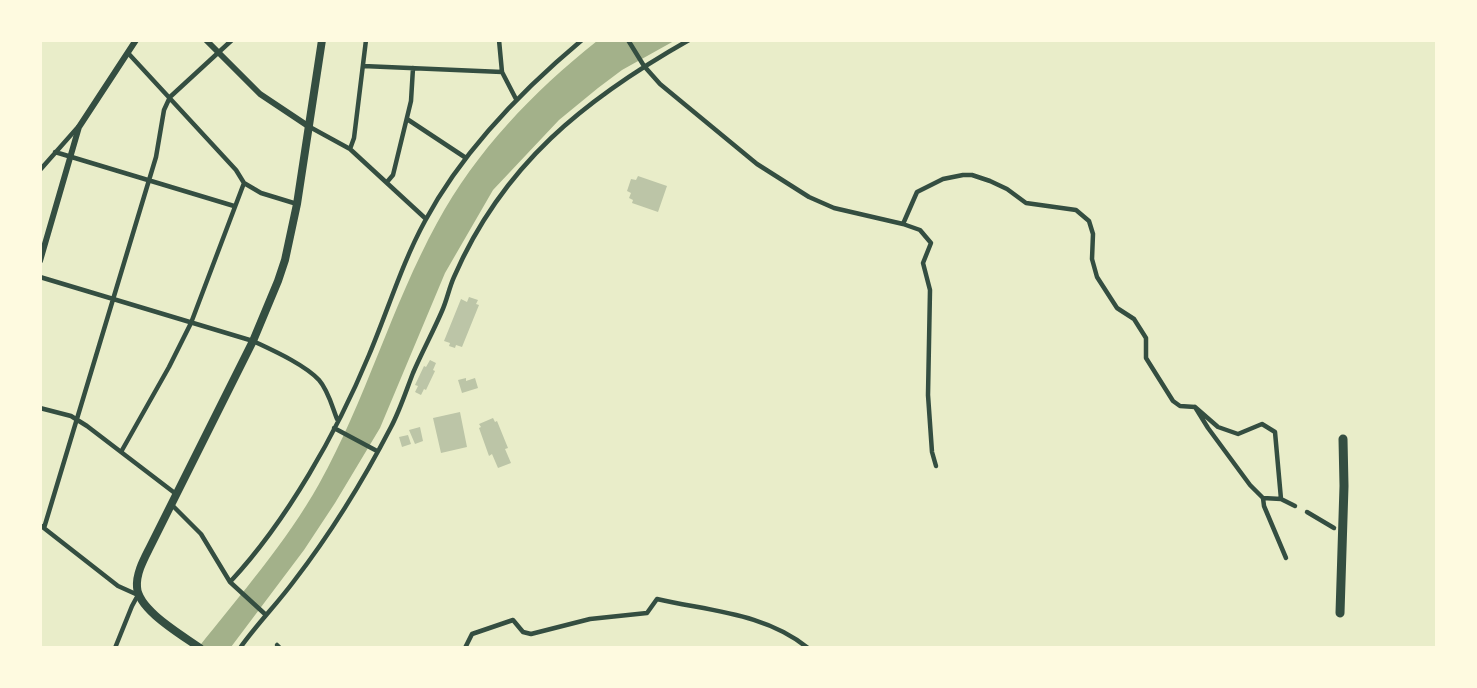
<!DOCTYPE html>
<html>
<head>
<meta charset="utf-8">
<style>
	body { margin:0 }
	#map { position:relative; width:1477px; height:688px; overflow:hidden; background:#e9edc9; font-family:"Work Sans",sans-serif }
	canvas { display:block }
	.frame { position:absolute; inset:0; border:42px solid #fefae0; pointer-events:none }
</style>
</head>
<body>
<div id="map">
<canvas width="1477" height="688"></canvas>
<div class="frame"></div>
</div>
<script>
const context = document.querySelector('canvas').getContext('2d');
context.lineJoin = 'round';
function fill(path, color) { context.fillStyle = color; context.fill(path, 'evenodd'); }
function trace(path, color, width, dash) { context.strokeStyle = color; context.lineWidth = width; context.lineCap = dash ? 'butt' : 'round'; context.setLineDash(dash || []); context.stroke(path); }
fill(new Path2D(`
	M 597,41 L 674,41 L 622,70 L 598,88 L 559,120 L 493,190 L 445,273 L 380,428 L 335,503 L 304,550 L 231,647 L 198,648 C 240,595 286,543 319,484 C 366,400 391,307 437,223 C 477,150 532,93 597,41 Z`), '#a3b18a');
fill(new Path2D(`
	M 638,176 L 667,186 L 658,212 L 632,203 L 633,200 L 629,198 L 631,193 L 627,191 L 631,179 L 636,180 Z
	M 469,297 L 478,300 L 476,304 L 479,305 L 462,347 L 456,345 L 455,348 L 449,346 L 450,343 L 444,341 L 461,299 L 467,302 Z
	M 430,360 L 436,363 L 433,370 L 435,371 L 426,390 L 424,389 L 421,395 L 415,392 L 418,386 L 415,385 L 424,366 L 426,367 Z
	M 466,378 L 466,381 L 475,378 L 478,388 L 462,393 L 458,380 Z
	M 460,412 L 467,447 L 441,453 L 433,418 Z
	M 493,418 L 495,422 L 497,421 L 508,448 L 505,449 L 511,463 L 498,468 L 492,454 L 489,456 L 479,428 L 481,427 L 479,424 Z
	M 420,427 L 423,441 L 415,444 L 409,430 Z
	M 408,435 L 411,444 L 402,447 L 399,437 Z`), '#bcc5a7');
trace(new Path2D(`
	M 499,40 L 502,72
	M 628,40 L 644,66 L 660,84 L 757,164 L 809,197 L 834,208 L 903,224 L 917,192 L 943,179 L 963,175 L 972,175 L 990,181 L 1007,189 L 1026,203 L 1076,210 L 1089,221 L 1093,234 L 1092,259 L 1097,277 L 1117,308 L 1134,319 L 1146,338 L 1146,358 L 1173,401 L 1180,406 L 1195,407 L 1208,428 L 1250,485 L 1263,498 L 1281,499 L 1295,506
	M 128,53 L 236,170 L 244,183 L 261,193 L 297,204
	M 363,66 L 502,72 L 516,99
	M 407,119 L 466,158
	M 308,126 L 350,149 L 426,219
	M 350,149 L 354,138 L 366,40
	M 55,152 L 234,206
	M 40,170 L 78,127
	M 387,182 L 393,175 L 411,101 L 413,68
	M 903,224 L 920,230 L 931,243 L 923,263 L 930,290 L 928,395 L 932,452 L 936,466
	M 40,277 L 253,341 C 272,350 304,364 319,380 C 328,390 332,406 337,419
	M 1195,407 L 1218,427 L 1238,434 L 1262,424 L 1275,432 L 1281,499
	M 40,408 L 71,416 L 87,426 L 176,494
	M 334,428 L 377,451
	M 121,452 L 169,367 L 191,323 L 244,183
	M 1263,498 L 1264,506 L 1286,558
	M 171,504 L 201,534 L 230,582 L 266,615
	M 1307,512 L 1334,528
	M 40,525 L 118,586 L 138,595 L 132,606 L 115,648
	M 44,528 L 156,157 L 164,110 L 170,97 L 232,40
	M 230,582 C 287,521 337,432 369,355 C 388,310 402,263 425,221 C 463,150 521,91 582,40
	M 277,645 L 280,648
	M 240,648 C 257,624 277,604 294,581 C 331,533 363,481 391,427 C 400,410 406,391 413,373 C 422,352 433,332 442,311 C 447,300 449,288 454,277 C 503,164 585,99 689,40
	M 465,648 L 472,634 L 513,620 L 523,632 L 531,634 L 590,619 L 647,613 L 657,599 C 709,611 765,613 808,648`), '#344e41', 4.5);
trace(new Path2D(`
	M 206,40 L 260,94 L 308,126
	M 40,261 L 79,127 L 136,40`), '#344e41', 6);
trace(new Path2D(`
	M 200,648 C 182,635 138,610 137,587 C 136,573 144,559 150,547 L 253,341 L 278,281 L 285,260 L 297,204 L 322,40`), '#344e41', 8);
trace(new Path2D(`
	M 1340,613 L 1344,486 L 1343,439`), '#344e41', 9);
</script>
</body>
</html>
